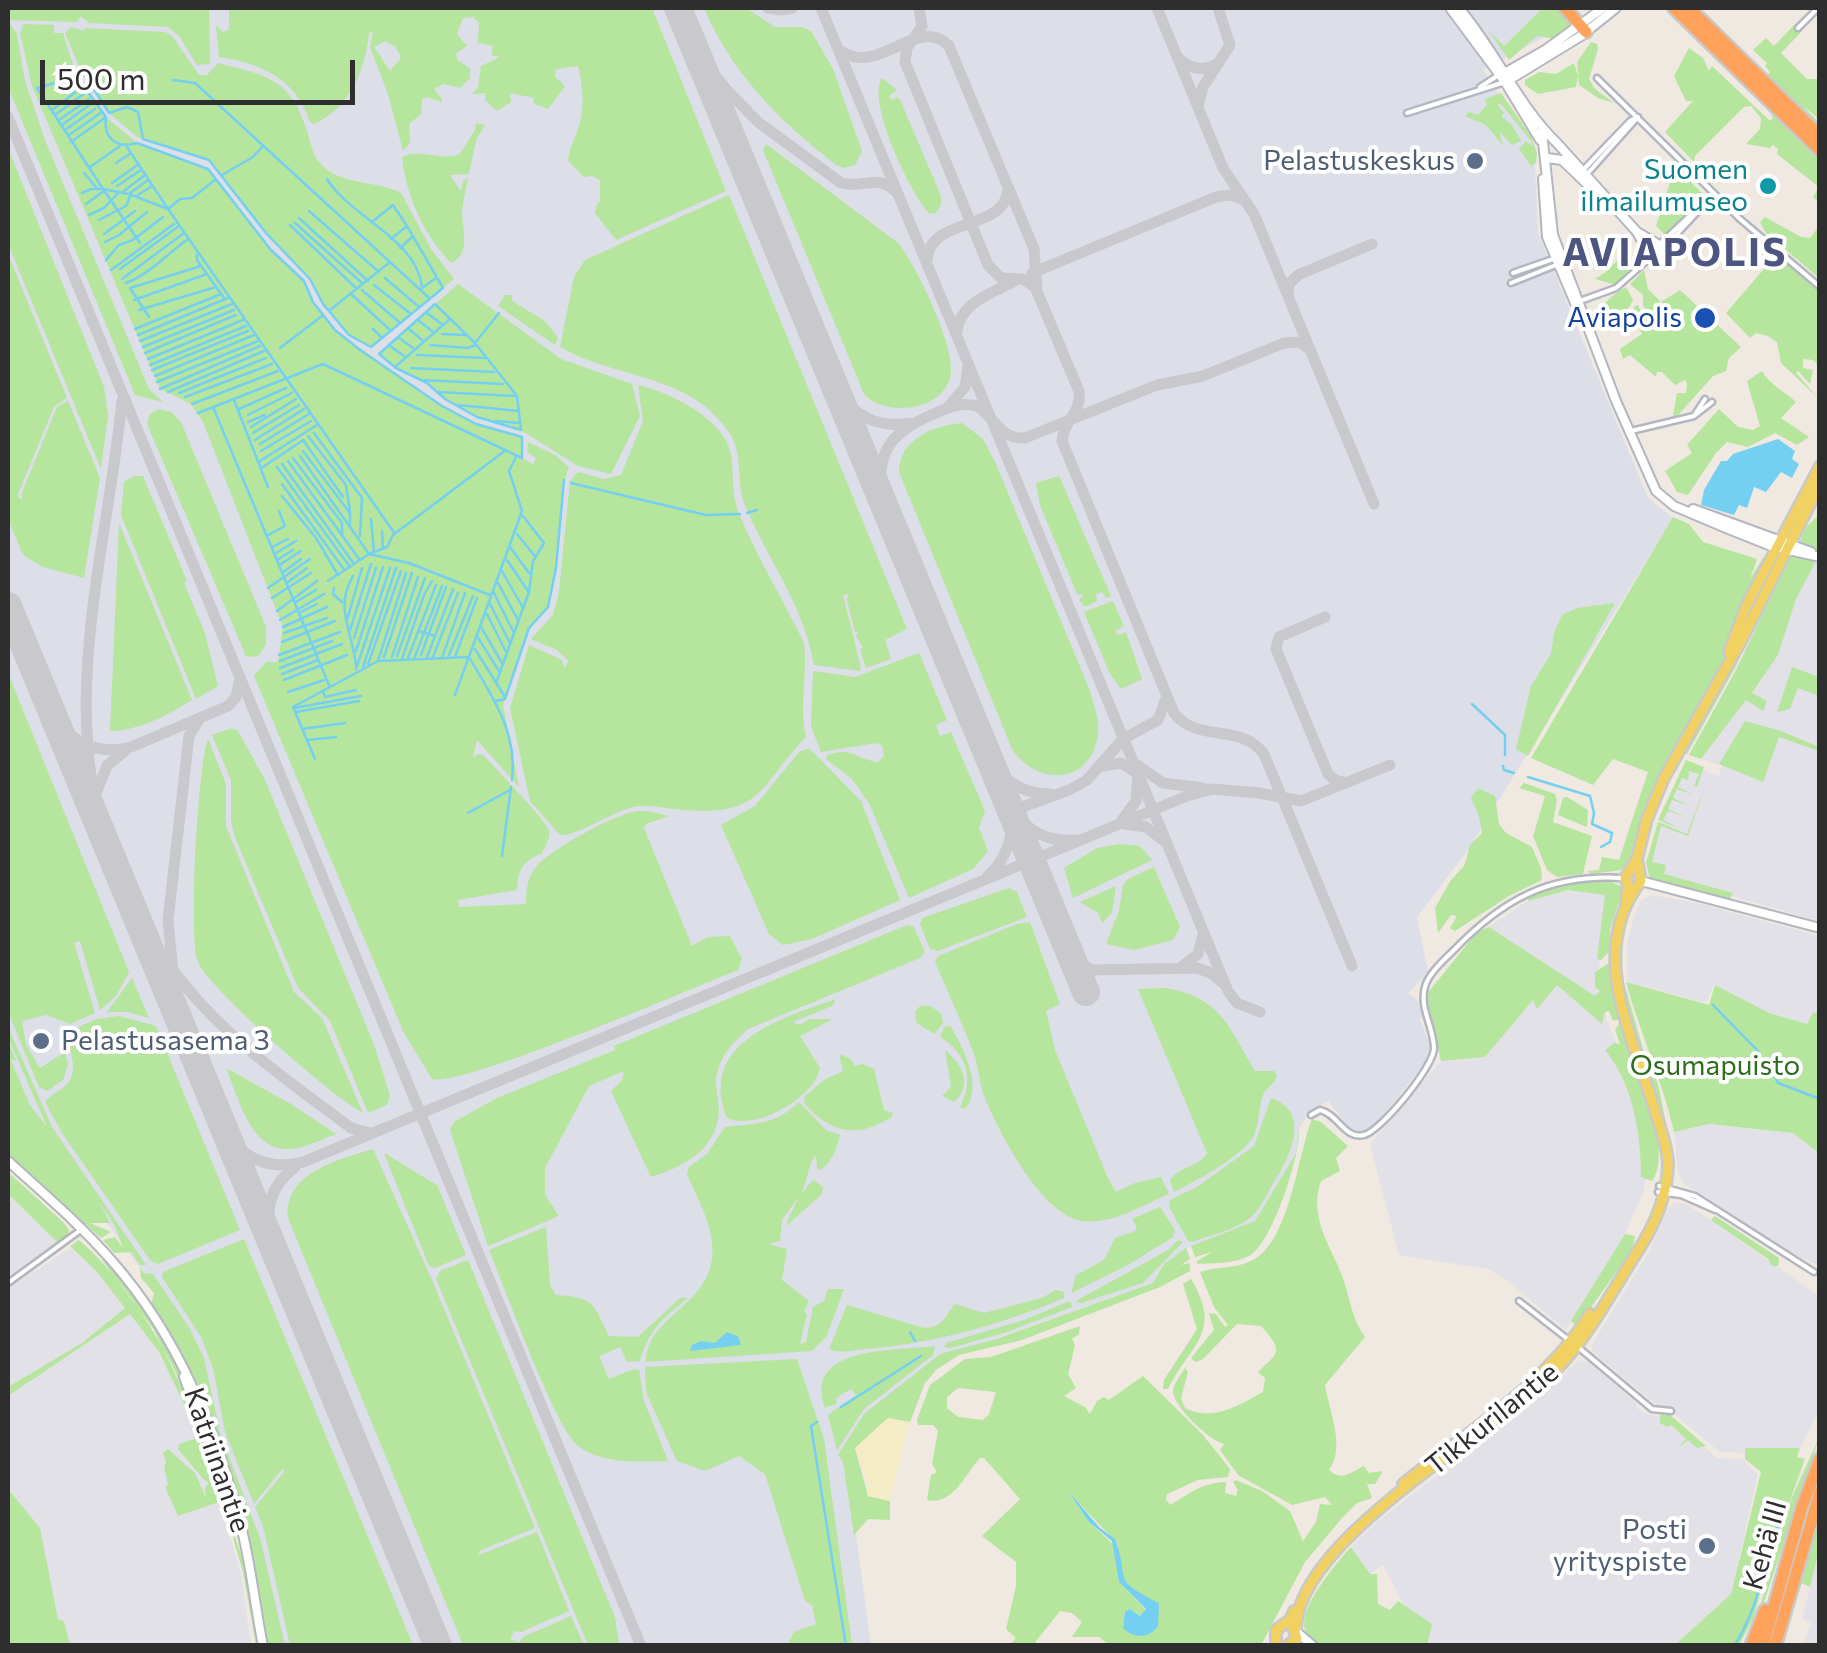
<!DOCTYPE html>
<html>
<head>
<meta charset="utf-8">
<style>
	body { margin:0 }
	#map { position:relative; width:1827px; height:1653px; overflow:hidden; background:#efe9e1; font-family:Commissioner,sans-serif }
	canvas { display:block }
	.frame { position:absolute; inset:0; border:10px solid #2e2e2e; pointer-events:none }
	.scale { position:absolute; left:40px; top:60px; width:315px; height:45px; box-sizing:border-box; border:5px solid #2e2e2e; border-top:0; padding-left:12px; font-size:30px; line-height:35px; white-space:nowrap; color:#2e2e2e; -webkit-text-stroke:8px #fff; paint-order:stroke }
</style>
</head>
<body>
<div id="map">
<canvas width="1827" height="1653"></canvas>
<div class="frame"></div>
<div class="scale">500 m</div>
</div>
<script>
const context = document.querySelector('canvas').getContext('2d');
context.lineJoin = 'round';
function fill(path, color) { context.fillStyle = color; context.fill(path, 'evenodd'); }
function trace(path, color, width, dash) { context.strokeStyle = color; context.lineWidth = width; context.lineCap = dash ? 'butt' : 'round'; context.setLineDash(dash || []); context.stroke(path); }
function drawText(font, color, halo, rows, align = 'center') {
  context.font = font + ' Commissioner,sans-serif'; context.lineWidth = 8; context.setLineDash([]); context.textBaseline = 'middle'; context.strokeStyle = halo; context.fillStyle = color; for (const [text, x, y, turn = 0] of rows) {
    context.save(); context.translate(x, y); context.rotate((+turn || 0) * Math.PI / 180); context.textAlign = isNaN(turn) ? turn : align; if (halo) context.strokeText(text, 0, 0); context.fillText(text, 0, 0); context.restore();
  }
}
fill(new Path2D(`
	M 1816,561 L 1819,562 L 1819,921 L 1656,874 L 1652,862 L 1664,809 L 1683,770 L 1700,768 L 1719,776 L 1722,766 L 1701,759 L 1746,700 L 1762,710 L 1752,694 L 1778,655 L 1795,599 Z
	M 1578,889 L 1610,892 L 1598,973 L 1606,1017 L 1634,1090 L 1647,1173 L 1643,1193 L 1623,1238 L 1566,1330 L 1508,1281 L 1488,1269 L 1399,1255 L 1370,1144 L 1441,1061 L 1485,1057 L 1557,971 L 1489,927 L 1526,902 L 1547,894 Z
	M 1651,895 L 1697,903 L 1819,936 L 1819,1040 L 1746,1019 L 1714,984 L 1708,1000 L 1702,1002 L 1627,982 L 1627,945 L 1633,920 L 1640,901 Z
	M 1709,1124 L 1793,1133 L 1819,1153 L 1819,1266 L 1784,1249 L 1684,1184 L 1678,1173 L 1674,1132 Z
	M 8,1194 L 57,1242 L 8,1277 Z
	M 1675,1202 L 1685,1204 L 1711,1220 L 1819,1296 L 1819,1411 L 1800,1448 L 1746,1448 L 1745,1453 L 1720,1452 L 1667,1408 L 1658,1406 L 1594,1353 L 1591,1346 L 1648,1253 L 1669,1207 Z
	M 71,1248 L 96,1271 L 145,1330 L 176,1384 L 198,1432 L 241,1573 L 251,1645 L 70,1645 L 64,1621 L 58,1619 L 46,1563 L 21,1509 L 8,1489 L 8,1288 Z
	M 1579,1360 L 1589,1362 L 1637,1404 L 1636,1407 L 1643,1413 L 1672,1419 L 1717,1458 L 1745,1459 L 1746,1464 L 1758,1474 L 1731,1594 L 1675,1645 L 1427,1645 L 1431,1624 L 1405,1607 L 1383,1565 L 1370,1574 L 1351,1547 L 1378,1521 L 1547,1390 Z
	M 1819,1553 L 1819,1645 L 1803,1645 L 1811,1623 L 1802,1619 Z`), '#e3e1e8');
fill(new Path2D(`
	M 8,8 L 1575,8 L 1557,30 L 1483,70 L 1534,146 L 1538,233 L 1648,498 L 1673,518 L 1468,850 L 1417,917 L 1428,972 L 1408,994 L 1416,998 L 1423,1014 L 1420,1019 L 1430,1045 L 1429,1058 L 1373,1128 L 1362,1133 L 1351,1131 L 1328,1101 L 1309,1112 L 1299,1129 L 1296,1153 L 1255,1221 L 1185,1249 L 1164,1264 L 1153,1283 L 940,1358 L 845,1454 L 871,1645 L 278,1645 L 215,1423 L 186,1353 L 142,1271 L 41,1132 L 8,1052 Z`), '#dcdee8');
fill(new Path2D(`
	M 8,8 L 201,8 L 209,10 L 210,64 L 197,65 L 179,36 L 168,27 L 89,23 L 81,16 L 77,22 L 8,20 Z
	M 229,8 L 652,8 L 726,191 L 616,240 L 595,213 L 597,204 L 600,202 L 600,180 L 592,176 L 584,177 L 568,161 C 570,145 576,137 580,122 C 585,105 582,83 578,66 L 556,69 L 555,77 L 565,86 L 548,109 L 533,103 L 534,98 L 510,93 L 511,102 L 497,111 L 485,100 L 486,93 L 472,94 L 478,88 L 481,66 L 500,57 L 491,55 L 493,46 L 478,43 L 479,23 L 473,17 L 463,18 L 457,34 L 467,46 L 456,53 L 457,60 L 470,68 L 470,78 L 460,88 L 444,84 L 434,89 L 442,99 L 441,102 L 427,97 L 422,99 L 421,114 L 409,124 L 410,143 L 403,151 L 388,94 L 370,47 L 373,32 L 369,33 C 366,69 349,109 314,124 L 310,122 C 297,80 261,63 219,57 L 216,25 L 223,32 L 229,29 ZM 385,41 L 396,47 L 401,58 L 390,71 L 374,47 Z
	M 704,8 L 746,8 L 775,27 L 801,27 L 811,31 L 833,69 L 862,151 L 855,165 L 844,168 L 836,165 C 780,121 732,74 704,8 Z
	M 1543,8 L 1562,8 L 1571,28 L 1556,39 L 1537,36 L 1509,60 L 1488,30 L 1504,46 Z
	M 8,24 L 11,25 L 17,35 L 25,81 L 45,140 L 149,389 L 163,402 L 135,395 L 8,87 Z
	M 24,24 L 54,25 L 54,33 L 63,33 L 76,75 L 106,117 L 137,143 L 208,169 L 271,250 L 304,281 L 313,302 L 335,330 L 442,406 L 476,424 L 522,437 L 522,458 L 533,464 L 536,458 L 527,452 L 528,442 L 555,455 L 569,467 L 563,485 L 556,568 L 548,607 L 529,628 L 503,705 L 519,787 L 477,740 L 473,757 L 479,754 L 484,756 C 495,767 545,820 549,830 C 551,837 545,847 542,853 C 522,862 518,869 517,890 L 458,900 L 459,907 L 526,904 C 526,891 527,878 536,867 C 550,850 616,813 638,811 C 648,810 659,814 669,816 L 646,824 L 644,828 L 692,946 L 708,937 L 730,936 L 742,959 L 738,970 C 695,987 460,1088 432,1079 L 403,1031 L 254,676 L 266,662 L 278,662 L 283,627 L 203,422 L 191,404 L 160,389 L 32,86 L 20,33 Z
	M 1795,24 L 1802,31 L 1781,53 L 1807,79 L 1819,79 L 1819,119 L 1803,106 L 1819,123 L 1819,128 L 1768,75 L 1770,72 L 1765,66 L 1767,63 L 1753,50 L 1766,38 L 1774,46 Z
	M 71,27 L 84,31 L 85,28 L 165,32 L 172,36 L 199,75 L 207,75 L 218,63 C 265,75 290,78 306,128 C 310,139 312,156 321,164 C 340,186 378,180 401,193 L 431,249 L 454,279 L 371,347 L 349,335 L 323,304 L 310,279 L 266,233 L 209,161 L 137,137 L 109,113 L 79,66 L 65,33 Z
	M 1591,42 L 1597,44 L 1598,49 L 1589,79 L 1595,89 L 1614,103 L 1598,98 L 1579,85 L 1577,62 Z
	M 1689,48 L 1703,58 L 1709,71 L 1712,66 L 1770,121 L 1773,118 L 1770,112 L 1819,158 L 1819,203 L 1813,197 L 1819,187 L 1777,154 L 1778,149 L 1773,145 L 1770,148 L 1746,144 L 1760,129 L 1761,118 L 1751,106 L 1744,107 L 1695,156 L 1694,162 L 1665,132 L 1693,101 L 1686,101 L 1674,76 Z
	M 1574,63 L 1578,76 L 1576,87 L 1538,94 L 1525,85 L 1525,80 L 1539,72 L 1556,74 Z
	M 882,78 L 897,90 L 889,96 L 892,100 L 898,97 L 901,102 L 941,196 L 941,205 L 935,214 L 929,213 C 910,193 866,101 882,78 Z
	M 1501,93 L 1531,136 L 1537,153 L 1536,163 L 1531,166 L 1519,149 L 1526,141 L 1533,147 L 1531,141 L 1501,104 L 1497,104 L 1504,113 L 1501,116 L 1512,125 L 1521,141 L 1512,145 L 1499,131 L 1503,146 L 1486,125 L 1465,116 L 1469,112 L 1478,115 L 1487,105 L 1485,99 Z
	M 476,123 L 485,125 L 476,140 L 469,174 L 450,175 L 461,191 L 463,181 L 468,178 C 466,189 463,201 462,211 C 462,231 472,253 451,263 C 424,235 406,196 402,157 C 420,147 439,162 460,154 L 475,130 Z
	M 766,144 L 898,243 C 916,265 953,342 951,371 C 949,410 886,419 864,394 L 763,150 Z
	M 8,148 L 104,387 L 108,415 L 101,469 L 8,244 Z
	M 1675,167 L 1704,195 L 1665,235 L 1656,226 Z
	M 729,195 L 907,629 L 885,640 L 891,659 L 866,668 L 860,650 L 863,647 L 856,637 L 858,632 L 855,632 L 847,600 L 849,594 L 843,595 L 861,668 L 859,671 L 814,665 C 804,606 768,560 745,505 C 736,483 743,459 732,437 C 727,428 715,415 707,408 C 666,374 606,374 560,347 L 574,277 L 585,260 Z
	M 1765,217 L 1801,237 L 1810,238 L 1819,226 L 1819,278 L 1766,233 L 1760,222 Z
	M 1627,250 L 1638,266 L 1616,285 L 1595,279 L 1607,271 Z
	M 8,254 L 67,398 L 54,407 L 18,494 L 19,498 L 23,500 L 21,495 L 57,407 L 68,401 L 100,478 L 84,578 L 43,567 L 23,555 L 8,519 Z
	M 1776,255 L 1816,288 L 1819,285 L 1819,366 L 1813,360 L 1803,359 L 1803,368 L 1813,370 L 1810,384 L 1798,371 L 1796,373 L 1819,399 L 1781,363 L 1777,342 L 1768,336 L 1756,333 L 1750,338 L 1726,313 Z
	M 1644,270 L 1648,289 L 1661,302 L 1680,290 L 1741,347 L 1729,358 L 1726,371 L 1713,376 L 1672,422 L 1677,393 L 1686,393 L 1687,383 L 1685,380 L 1675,385 L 1662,372 L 1657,372 L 1656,377 L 1630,355 L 1623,359 L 1620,349 L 1642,334 L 1631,314 L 1635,306 L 1638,305 L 1643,316 L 1648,317 L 1650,314 L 1643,306 L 1643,295 L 1630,284 Z
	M 458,284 L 561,359 L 632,384 L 640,416 L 611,474 L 578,466 L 521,430 L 477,417 L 445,399 L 427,383 L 396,368 L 379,354 Z
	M 1626,287 L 1633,300 C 1626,315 1616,321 1603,330 C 1598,305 1605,300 1626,287 Z
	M 505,295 L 512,295 L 512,301 L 545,321 L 558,338 L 555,345 L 498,306 Z
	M 1762,371 C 1770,385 1784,391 1796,402 L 1781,418 L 1809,437 L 1797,445 L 1775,433 L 1748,447 L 1727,442 L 1716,453 L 1688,495 L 1677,492 L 1665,471 L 1692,453 L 1687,445 L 1719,409 L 1738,427 L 1753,430 L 1760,426 L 1747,381 Z
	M 638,385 C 669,392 720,417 730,450 C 735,470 730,490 738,511 C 756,556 783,599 804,643 C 808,674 799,706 806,737 C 758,787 764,816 684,810 C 667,809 646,803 630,808 C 610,813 576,837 560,835 L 530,801 L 510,708 L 529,645 L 562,660 L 564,668 L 569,661 L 557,650 L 531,639 L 553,615 L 559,592 L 570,481 L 578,472 L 604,479 L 621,475 L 643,421 Z
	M 158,409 L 171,412 L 181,422 L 266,627 L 266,645 L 257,657 L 246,656 L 147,424 L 150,414 Z
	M 962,423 L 983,439 L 996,464 L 1090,691 C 1094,706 1101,723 1097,739 C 1088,786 1035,785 1012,749 L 899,472 C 900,438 933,426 962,423 Z
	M 134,476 L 143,476 L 187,581 L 184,583 L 205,633 L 218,686 L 196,699 L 121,515 L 124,482 Z
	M 1059,476 L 1111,596 L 1106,598 L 1102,592 L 1096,594 L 1097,601 L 1085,607 L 1079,600 L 1084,595 L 1077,594 L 1040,505 L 1036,483 Z
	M 1819,515 L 1819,552 L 1800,541 L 1806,527 Z
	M 1673,517 L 1689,524 L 1703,542 L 1757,559 L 1750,579 L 1763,558 L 1767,559 L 1715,681 L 1652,796 L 1631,863 L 1622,870 L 1590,874 L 1588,871 L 1599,870 L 1602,857 L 1619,860 L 1648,772 L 1613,759 L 1593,785 L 1531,758 Z
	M 119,523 L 192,700 C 168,715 138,731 110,731 Z
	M 1795,555 L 1816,561 L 1796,599 L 1778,655 L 1752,693 L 1767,701 L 1763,711 L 1746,700 L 1701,759 L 1689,755 L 1736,670 L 1790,556 Z
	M 1113,601 L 1124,626 L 1115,631 L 1118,635 L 1126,632 L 1142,679 L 1121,689 L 1110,674 L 1084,612 Z
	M 1615,603 L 1528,756 L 1516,749 L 1531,686 L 1551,654 L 1554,633 L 1562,615 L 1577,608 Z
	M 1761,607 L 1736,666 L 1687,754 L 1684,750 Z
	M 919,653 L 947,720 L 936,725 L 940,736 L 951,732 L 985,811 L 979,828 L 988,851 L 973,869 L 909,898 L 869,803 L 852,779 L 826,759 L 827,755 C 853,746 855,759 878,762 L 884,756 L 882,746 L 876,743 L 821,752 L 811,726 L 813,671 L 855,677 Z
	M 1792,667 L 1819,677 L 1819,696 L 1798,688 L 1790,709 L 1777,712 Z
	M 8,673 L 129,972 L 116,996 L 100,1010 L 80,941 L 74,943 L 95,1013 L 70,1024 L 46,1015 L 22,1021 L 26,1045 L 40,1068 L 65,1052 L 68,1064 L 63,1080 L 47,1091 L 39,1087 L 8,1012 Z
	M 1745,721 L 1781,731 L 1819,747 L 1819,751 L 1779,737 L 1763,782 L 1719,764 Z
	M 232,728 L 238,731 L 265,780 L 375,1047 L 390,1096 L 387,1105 L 368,1113 L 330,1021 L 298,988 L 234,835 L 231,819 L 231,780 L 212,735 Z
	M 208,739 L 226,784 L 226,826 L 294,992 L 322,1018 L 363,1113 C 335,1099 209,989 198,962 C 188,938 198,763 208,739 Z
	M 809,748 L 861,801 L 900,900 L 812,939 L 783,945 L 769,934 L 721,825 L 755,806 L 799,752 Z
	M 1686,760 L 1704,767 L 1697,787 L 1694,786 L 1699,774 L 1689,771 L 1688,780 L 1682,778 L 1678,787 L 1694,795 L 1677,789 L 1673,798 L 1690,806 L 1672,800 L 1668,809 L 1686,817 L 1668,811 L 1663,820 L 1681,829 L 1658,820 Z
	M 1524,783 L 1555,794 L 1557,800 L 1553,822 L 1592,836 L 1583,874 L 1557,877 L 1547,870 L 1533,836 L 1545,796 L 1519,788 Z
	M 1706,783 L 1688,836 L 1661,826 L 1652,862 L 1666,865 L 1664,874 L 1733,893 L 1729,901 L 1650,880 L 1646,863 L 1658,822 L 1687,834 Z
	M 1478,788 L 1495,796 L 1499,824 L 1506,833 L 1532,847 L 1541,868 L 1542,880 L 1509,896 L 1455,931 L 1450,928 L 1457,916 L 1451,915 L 1438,933 L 1435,908 L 1451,880 L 1464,866 L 1470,845 L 1482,833 L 1479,816 L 1471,798 Z
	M 1567,797 L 1588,810 L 1587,827 L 1558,815 L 1563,798 Z
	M 1120,844 L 1140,846 L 1152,860 L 1073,898 L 1064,868 L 1097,848 Z
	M 1154,867 L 1180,927 L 1173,940 L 1134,950 L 1106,944 L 1119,911 L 1123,885 L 1128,879 Z
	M 1590,880 L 1609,881 L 1622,887 L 1623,891 L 1610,929 L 1609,952 L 1601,960 L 1597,959 L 1605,895 L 1568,890 L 1528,901 L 1529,895 L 1537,892 Z
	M 1116,886 L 1112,913 L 1102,923 L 1098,913 L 1080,902 Z
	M 1009,888 L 1017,892 L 1027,917 L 938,951 L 930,949 L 920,924 L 922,918 Z
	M 1030,922 L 1060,1004 L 1046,1011 L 1055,1050 L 1108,1178 L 1116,1192 L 1135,1183 L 1161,1177 L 1169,1194 C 1143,1205 1112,1225 1082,1221 C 1041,1214 1000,1134 985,1098 C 979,1084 979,1068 974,1054 C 962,1023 948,992 935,962 L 938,956 L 1017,924 Z
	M 907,925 L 914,927 L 925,952 L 920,958 L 748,1029 C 734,1042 722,1053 717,1073 C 714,1085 719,1099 719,1111 C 717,1150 683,1167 651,1177 L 611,1091 L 622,1080 L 624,1071 L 589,1086 L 545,1168 L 545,1195 L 559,1216 L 488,1246 L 450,1130 L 454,1122 L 497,1098 L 615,1050 L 614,1046 Z
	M 1489,927 L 1595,996 L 1600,991 L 1595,987 L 1595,972 L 1609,963 L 1622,1018 L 1613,1021 L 1609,1011 L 1605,1012 L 1602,1024 L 1557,985 L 1537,1009 L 1533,1000 L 1485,1057 L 1441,1061 L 1426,995 L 1477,932 Z
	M 1619,965 L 1645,1056 L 1658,1084 L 1673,1158 L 1621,996 Z
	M 132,978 L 149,1018 L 128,1012 L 107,1012 Z
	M 1626,982 L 1709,1005 L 1715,985 L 1769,1013 L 1807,1024 L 1813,1012 L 1819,1014 L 1819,1153 L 1793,1133 L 1709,1124 L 1674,1132 C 1662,1079 1640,1033 1626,982 Z
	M 1165,988 C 1221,997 1229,1027 1255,1071 L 1274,1071 L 1277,1076 C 1274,1085 1267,1087 1263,1095 C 1258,1108 1260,1123 1254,1135 C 1244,1156 1195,1181 1174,1192 L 1170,1181 C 1178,1166 1199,1168 1207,1153 L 1138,989 Z
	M 836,999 L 832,1006 L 793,1022 L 799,1025 L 810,1019 L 833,1019 L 800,1036 L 820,1068 C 816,1096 756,1132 727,1118 C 697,1043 781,1018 836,999 Z
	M 920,1006 L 930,1006 L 941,1013 L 943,1023 L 934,1034 L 916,1022 L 915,1012 Z
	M 119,1016 L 156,1026 L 240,1230 L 158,1264 L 150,1260 L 62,1133 L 45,1102 C 51,1093 63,1091 70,1080 C 79,1063 65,1048 71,1030 L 97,1019 Z
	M 1618,1025 L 1624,1025 C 1635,1058 1675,1151 1652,1181 L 1641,1177 C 1641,1133 1633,1084 1605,1050 L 1614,1043 L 1620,1044 L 1615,1030 Z
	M 950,1026 C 963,1046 983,1087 966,1108 L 960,1108 C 974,1079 968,1054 940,1037 L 944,1027 Z
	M 8,1027 L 52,1127 L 146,1265 L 140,1265 L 131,1252 L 114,1253 L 103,1240 L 115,1237 L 123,1248 L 115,1226 L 99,1201 L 110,1223 L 90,1223 L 111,1232 L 101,1238 L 8,1155 L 8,1041 L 16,1060 L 11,1060 L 30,1105 L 47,1127 L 8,1037 Z
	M 945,1050 C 963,1065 973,1085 954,1102 L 942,1096 L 951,1087 Z
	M 839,1054 L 851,1059 L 855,1066 L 863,1064 L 874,1069 L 884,1110 L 893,1113 L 892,1117 C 856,1139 830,1133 804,1103 L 805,1096 L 824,1080 L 843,1071 Z
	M 226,1068 L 291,1104 L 336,1134 C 324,1138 311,1145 298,1148 C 252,1158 240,1101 226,1068 Z
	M 1271,1098 C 1314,1113 1288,1160 1272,1185 C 1266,1196 1260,1210 1250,1218 C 1235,1230 1210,1235 1192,1242 L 1188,1241 L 1169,1207 L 1170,1200 L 1197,1187 L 1254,1146 Z
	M 799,1102 L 826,1130 L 840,1135 C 837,1148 833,1160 821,1170 L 817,1168 L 816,1155 C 807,1166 808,1180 801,1194 L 813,1180 L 823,1187 L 822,1194 L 785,1227 L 799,1196 L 782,1220 L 780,1241 L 768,1244 L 787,1249 L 782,1280 L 809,1301 L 804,1312 L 807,1314 L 800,1344 L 806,1342 L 813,1307 L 824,1301 L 828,1289 L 844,1289 L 826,1337 L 812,1351 L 646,1362 C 646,1313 719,1306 712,1242 C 709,1218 696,1195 687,1174 L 689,1167 L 707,1154 L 725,1127 C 757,1123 773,1126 799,1102 Z
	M 1312,1119 L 1321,1122 L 1348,1146 L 1336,1158 L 1340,1171 L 1321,1181 C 1308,1217 1331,1246 1343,1278 C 1350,1298 1352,1320 1365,1337 L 1325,1385 C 1329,1411 1346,1447 1329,1470 C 1341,1482 1351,1472 1364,1466 L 1369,1473 L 1383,1471 L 1375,1484 L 1367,1484 L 1372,1498 L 1357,1503 L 1343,1517 L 1305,1562 L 1261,1645 L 1109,1645 L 1099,1637 L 1072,1637 L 1082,1622 L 1072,1613 L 1060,1611 L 1033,1645 L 1009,1645 L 1016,1638 L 1006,1629 L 1016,1586 L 1016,1562 L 982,1536 L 1020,1499 L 984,1458 L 980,1458 C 965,1475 952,1506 927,1500 L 931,1475 L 937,1472 L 932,1464 L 938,1431 L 933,1425 L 918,1425 L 917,1420 L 930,1385 L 965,1359 L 991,1357 L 1080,1326 L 1079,1334 L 1072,1339 L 1075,1345 L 1068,1374 L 1076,1388 L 1064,1396 L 1085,1407 L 1090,1414 L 1097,1401 L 1104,1397 L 1109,1400 L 1143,1376 L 1202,1434 L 1230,1469 L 1228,1477 L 1198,1480 L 1167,1494 L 1166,1499 L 1170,1505 C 1189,1494 1201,1483 1226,1482 L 1225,1493 L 1236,1496 L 1238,1490 L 1233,1482 L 1236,1480 L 1262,1491 L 1290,1511 L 1303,1541 L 1316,1522 L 1320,1504 L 1332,1505 L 1325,1497 L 1292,1505 L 1238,1475 L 1220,1450 L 1224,1444 C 1210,1441 1172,1406 1173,1390 C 1174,1383 1181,1374 1185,1368 L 1188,1372 L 1181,1398 L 1185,1408 C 1213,1422 1237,1406 1263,1392 L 1265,1378 L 1258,1372 C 1279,1352 1284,1352 1261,1326 L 1237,1324 L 1202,1360 L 1195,1362 L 1191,1358 L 1214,1330 L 1209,1313 L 1216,1314 L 1225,1327 L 1228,1325 L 1214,1307 L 1200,1272 C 1218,1266 1237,1269 1253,1260 C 1290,1241 1298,1153 1312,1119 ZM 958,1388 L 996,1392 L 989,1414 L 983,1420 L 958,1417 L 947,1408 L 947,1397 ZM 1067,1491 L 1117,1543 L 1123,1581 L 1140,1596 L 1159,1603 L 1157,1619 L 1140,1637 L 1123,1628 L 1125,1611 L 1130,1609 L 1141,1616 L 1146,1610 L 1119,1582 L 1114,1545 L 1089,1522 Z
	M 1299,1129 C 1301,1154 1273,1239 1252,1254 C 1238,1264 1213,1263 1197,1264 L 1197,1261 L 1212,1252 L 1195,1257 L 1191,1246 L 1255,1221 L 1296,1153 Z
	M 373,1149 L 432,1280 L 535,1528 L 479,1551 L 479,1555 L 537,1532 L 569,1611 L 521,1632 L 514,1631 L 510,1639 L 519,1643 L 523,1637 L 571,1616 L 584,1645 L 463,1645 L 288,1218 C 283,1173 340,1159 373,1149 Z
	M 384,1153 L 437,1185 L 466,1255 L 435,1268 L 429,1266 Z
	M 8,1172 L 64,1223 L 69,1230 L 67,1239 L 57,1242 L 8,1194 Z
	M 1160,1207 L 1175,1230 L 1173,1237 L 1128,1265 L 1071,1293 L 1076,1275 L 1104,1260 L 1115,1238 L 1135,1231 L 1137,1227 L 1132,1219 Z
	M 1715,1216 L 1779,1258 L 1778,1266 L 1772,1266 L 1768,1259 L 1711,1220 Z
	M 546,1227 L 550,1285 L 556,1295 C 595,1297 593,1304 609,1336 L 638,1337 L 680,1298 L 688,1298 C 664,1317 648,1330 640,1361 L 627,1362 L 620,1347 L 599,1356 L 609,1379 L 634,1369 L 639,1370 L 644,1401 L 668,1461 C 641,1462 602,1464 578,1446 C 555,1428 504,1286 489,1250 Z
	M 1625,1234 L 1635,1236 L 1632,1250 L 1577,1327 L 1571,1321 Z
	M 244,1239 L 413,1645 L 290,1645 L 263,1526 L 255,1507 L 285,1471 L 282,1469 L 254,1504 L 225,1432 L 213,1368 L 201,1337 L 162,1277 L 163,1272 Z
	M 79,1240 C 122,1275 186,1372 195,1427 L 159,1352 L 130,1314 L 8,1396 L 8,1387 L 82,1343 L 125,1308 L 96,1271 L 70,1246 Z
	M 1178,1240 L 1183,1242 L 1143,1283 L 1081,1303 L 1076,1301 L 1168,1250 Z
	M 1186,1248 L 1190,1259 L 1181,1265 L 1190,1263 L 1190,1271 L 1160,1287 L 1022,1340 L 959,1355 L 936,1370 L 925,1383 L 910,1422 L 888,1418 L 855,1448 L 868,1496 L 890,1501 L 890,1520 L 868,1519 L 854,1535 L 843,1462 L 838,1455 L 864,1414 L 940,1354 L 996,1339 L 1153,1283 L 1164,1264 Z
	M 101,1259 C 137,1291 189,1367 195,1415 L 154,1330 Z
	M 468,1260 L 615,1617 L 619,1645 L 588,1645 L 436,1279 L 440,1271 Z
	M 140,1268 L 144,1273 L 153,1274 L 190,1329 L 204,1358 L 220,1433 L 260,1538 L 285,1645 L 267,1645 L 259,1602 L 207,1413 L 209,1409 L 194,1376 L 153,1311 L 151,1305 L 154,1293 L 141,1278 Z
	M 1191,1279 C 1223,1333 1192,1342 1168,1389 L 1163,1389 L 1164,1380 L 1197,1329 L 1183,1284 Z
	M 1056,1290 L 1064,1292 L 1064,1298 C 1000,1325 935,1343 866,1349 C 853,1350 839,1354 829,1349 L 847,1305 L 924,1328 C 944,1327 943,1318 955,1304 L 984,1313 L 1042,1298 Z
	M 1070,1301 L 1072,1307 L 1004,1333 L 950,1348 L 944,1347 L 946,1343 L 1024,1320 Z
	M 935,1346 L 933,1355 L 864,1409 L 837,1450 L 828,1415 L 856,1395 L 851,1389 L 836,1398 L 837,1403 L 825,1408 C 802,1345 897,1351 935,1346 Z
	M 797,1359 L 824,1439 L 852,1645 L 787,1645 L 794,1632 L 816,1624 L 812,1605 L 805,1601 L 765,1474 L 739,1456 L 705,1471 L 677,1461 L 646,1392 L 645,1367 Z
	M 1660,1415 L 1670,1415 L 1706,1446 L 1697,1448 L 1688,1440 L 1678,1448 L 1686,1439 L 1671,1425 L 1667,1427 L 1660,1423 Z
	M 200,1437 L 219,1502 L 178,1516 L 165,1487 L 168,1485 L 164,1466 L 166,1462 L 163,1453 L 161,1454 L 168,1449 L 195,1473 L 206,1498 L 205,1488 L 209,1482 L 204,1480 L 178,1449 L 179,1444 Z
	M 1819,1438 L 1757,1623 L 1748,1645 L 1742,1646 L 1756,1620 L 1791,1499 Z
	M 1745,1448 L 1800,1448 L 1797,1457 L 1805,1459 L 1770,1555 L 1754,1617 L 1739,1645 L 1675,1645 L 1731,1594 L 1761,1472 L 1745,1459 Z
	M 218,1487 L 246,1569 L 259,1645 L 256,1645 L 243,1572 Z
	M 8,1489 L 40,1528 L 58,1619 L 64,1621 L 70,1645 L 8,1645 Z
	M 1819,1518 L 1819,1551 L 1810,1587 L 1801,1583 Z
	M 1351,1547 L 1370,1574 L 1377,1574 L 1378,1604 L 1390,1610 L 1398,1601 L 1432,1624 L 1427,1645 L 1318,1645 L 1308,1639 C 1306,1634 1304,1629 1304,1624 C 1303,1603 1337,1562 1351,1547 Z`), '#b6e59e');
fill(new Path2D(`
	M 888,1418 L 909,1423 L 890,1501 L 868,1496 L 867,1483 L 855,1448 Z`), '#f3ecc5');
fill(new Path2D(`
	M 1778,439 L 1795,451 L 1792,459 L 1799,464 L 1792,478 L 1781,472 L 1766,492 L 1754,487 L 1747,508 L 1739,505 L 1734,515 L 1701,505 L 1704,490 L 1721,461 L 1727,461 L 1733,454 Z
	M 727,1332 L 738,1336 L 741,1345 L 690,1351 L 692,1345 L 701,1341 L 715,1343 Z
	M 1067,1490 L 1100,1528 L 1115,1539 C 1131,1582 1109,1578 1159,1603 L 1158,1626 C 1148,1639 1135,1639 1123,1628 L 1125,1611 L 1130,1609 L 1140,1616 L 1146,1609 L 1119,1582 L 1112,1541 L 1089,1522 Z`), '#75cff0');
trace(new Path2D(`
	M 85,75 L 109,113 L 127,107 L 138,112 L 143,139 L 209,160 L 266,233 L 310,279 L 323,304 L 349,335 L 371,347 L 443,288 L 407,226
	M 173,80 L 195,83 L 428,297
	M 52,110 L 81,88
	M 55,115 L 85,93
	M 106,117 C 103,138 116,149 137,143 L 208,169 L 271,250 L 304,281 L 313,302 L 335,330 L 360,350 L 442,406 L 476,424 L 522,437 L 522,458 L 323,364 L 198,413
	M 59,120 L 89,99
	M 62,125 L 92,103
	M 65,130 L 95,109
	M 69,135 L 102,112
	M 71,142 L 106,117 L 78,78 L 74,78 L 37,88 L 103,189 L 129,194 L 168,209 L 395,534
	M 127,147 L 168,209 L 180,199 L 192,198 L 215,180
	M 116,163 L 131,153
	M 90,167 L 120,146
	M 84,173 L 96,187
	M 222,175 L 253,157 L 263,146
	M 327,179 C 351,218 418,239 422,288
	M 112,183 L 139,164
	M 117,186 L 141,170
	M 124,191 L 145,175
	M 82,193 L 91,189 L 103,189 L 140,243
	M 130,193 L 148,180
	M 138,195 L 152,186
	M 86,204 L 104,191
	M 309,211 L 379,272
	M 89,215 L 104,208 L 119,192
	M 299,218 L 368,281
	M 99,220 L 126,206 L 131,194
	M 372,222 L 393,205 L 407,226 L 391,239
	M 295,223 L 363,284
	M 290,225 L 357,289
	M 104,234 L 135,211
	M 105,242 L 119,235 L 147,212
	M 400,248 L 412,237
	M 197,255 L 197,260 L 224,298
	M 106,260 L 119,245 L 133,240 L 163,217
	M 120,269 L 179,226
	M 111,270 L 174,224
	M 385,278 L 418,306
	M 122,279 L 184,233
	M 126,283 C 150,274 167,254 188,239
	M 374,285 L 411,314
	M 422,288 L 436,278
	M 362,290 L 399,322
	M 352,295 L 390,330
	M 134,300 L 207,274
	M 139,310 L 216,287
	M 330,310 L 390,262
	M 427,313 L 443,325
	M 149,317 L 130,288 L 201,266
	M 419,321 L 432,331
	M 135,329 L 221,294
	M 373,329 L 381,337
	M 409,329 L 422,340
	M 442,334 L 466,335
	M 138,335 L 228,298
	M 399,338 L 413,348
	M 140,341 L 232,304
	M 475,343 L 435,304 L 379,354 L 396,368 L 427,383 L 445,399 L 477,417 L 521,430 L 517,396 L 475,343 L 499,313
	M 430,345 L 467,348 L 476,345
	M 390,346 L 404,356
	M 143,347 L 234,310
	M 280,348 L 322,316
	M 145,353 L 236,315
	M 417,355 L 485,358
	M 148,359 L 243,320
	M 150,365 L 246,326
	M 396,366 L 450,319
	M 411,368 L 494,372
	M 152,370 L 248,331
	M 155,376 L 254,335
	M 421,380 L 503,384
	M 157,382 L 258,341
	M 160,389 L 260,346
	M 168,392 L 264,351
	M 438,392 L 515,396
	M 179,393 L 266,358
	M 185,397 L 272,364
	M 234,400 L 268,487
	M 192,404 L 278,371
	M 458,405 L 519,411
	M 213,407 L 329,685
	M 239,409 L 286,388
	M 248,415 L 292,393
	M 495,421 L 520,423
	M 248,422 L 265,415
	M 251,427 L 296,399
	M 253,433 L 299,405
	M 314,433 L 362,498 L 360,536
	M 308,436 L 346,485 L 350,511
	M 255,440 L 304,409
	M 303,440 L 343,497
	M 260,444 L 309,414
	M 261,451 L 311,421
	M 303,451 L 350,513 L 350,524
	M 300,456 L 369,554 L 409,563 L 490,595
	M 293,458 L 342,523 L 342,535
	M 260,461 L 317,425
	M 288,461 L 360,560
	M 282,464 L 354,564
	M 263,467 L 302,441
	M 277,467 L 350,567
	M 571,483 L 706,515 L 740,514
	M 282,484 L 343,568
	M 282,496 L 316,538 L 338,575
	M 747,513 L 757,510
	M 371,519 L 374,552
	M 382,531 L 383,549
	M 517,534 L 534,555
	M 268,535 L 285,526 L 279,511
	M 272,547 L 288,539
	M 510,547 L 529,573
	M 276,553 L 296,541
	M 277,560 L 293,550
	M 507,560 L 528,591
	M 281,564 L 301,551
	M 502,571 L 523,608
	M 282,573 L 301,559
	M 353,576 C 334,608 352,630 356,665
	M 328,581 L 369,554 L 387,547 L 393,535 L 506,450
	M 288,582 L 307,568
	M 498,583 L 518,620
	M 268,588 L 310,559
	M 334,588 L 333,594 L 342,602
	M 493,591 L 514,633
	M 272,598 L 311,573
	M 296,602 L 316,590
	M 489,602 L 510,643
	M 277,611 L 317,581
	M 301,612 L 317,604
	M 487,614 L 506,652
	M 280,620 L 324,594
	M 347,620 L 362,568
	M 283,627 L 327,607
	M 481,627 L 502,663
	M 350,630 L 371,564
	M 418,631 L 435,636
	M 284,633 L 327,618
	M 477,636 L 499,671
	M 354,638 L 376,568
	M 282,642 L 335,621
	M 475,649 L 505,697
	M 356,651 L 383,567
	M 279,655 L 340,632
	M 421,655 L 446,587
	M 449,655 L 473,596
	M 397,656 L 425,578
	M 384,657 L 412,573
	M 392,657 L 418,577
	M 427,657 L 453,589
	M 433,657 L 458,593
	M 455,657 L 477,598
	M 408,658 L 436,585
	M 442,658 L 465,593
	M 402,659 L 424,595 L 432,581
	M 414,659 L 442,586
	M 280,661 L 332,641
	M 378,661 L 406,573
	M 368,664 L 401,571
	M 363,667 L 396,568
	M 280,668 L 342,644
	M 356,669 L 390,568
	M 282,674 L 318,660
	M 284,680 L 347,655
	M 496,683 L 529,592 L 533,561 L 544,543 L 523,516
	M 323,691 L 325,697 L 356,690
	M 288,692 L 324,680
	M 455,695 L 522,511 L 509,471 L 516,457
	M 496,701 L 505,699 L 529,628 L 548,607 L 556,568 L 564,480
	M 1472,704 L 1505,735 L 1505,755
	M 294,708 L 361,696
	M 296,712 L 359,701
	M 302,729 L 345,723
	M 308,740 L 336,737
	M 315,759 L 293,707 L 378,661 L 469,657 C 492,697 518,732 512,780
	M 1503,766 L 1504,770 L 1514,773
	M 1528,777 L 1590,796 L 1594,813 L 1592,824 L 1612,833 L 1610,842 L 1601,847
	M 468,813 L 510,790
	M 502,856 L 511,787
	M 1713,1005 L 1759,1052
	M 1764,1058 L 1778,1083 L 1820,1099
	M 910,1332 L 915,1341
	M 841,1407 L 921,1356
	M 817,1422 L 811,1426 L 846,1646
	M 1816,1530 L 1820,1530
	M 1734,1646 C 1758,1611 1765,1561 1780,1520`), '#75cff0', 2.5);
trace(new Path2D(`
	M 679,8 L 708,67 L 726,89 L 758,122 L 841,183 C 862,189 878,173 896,192
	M 768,8 L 781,10 L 792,8
	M 821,8 L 1228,991 L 1237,1003 L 1260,1012
	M 919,8 L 922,26 L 907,48 L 905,62 L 988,265 L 1001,278 L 1023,279 L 1035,287 L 1079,391 C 1082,413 1063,421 1062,441 L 1174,713 C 1198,744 1240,722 1264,754 L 1352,966
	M 1157,8 L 1223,168 L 1254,214 L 1374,504
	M 840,50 C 877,79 918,13 949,46 L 1034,249 L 1037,290
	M 1178,57 C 1190,70 1204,72 1219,63
	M 1198,106 L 1203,87 L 1230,45 L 1218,8
	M 8,117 L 641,1646
	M 927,261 C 929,214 1007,234 1008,187
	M 1032,273 L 1216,197 L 1230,195 L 1242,199
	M 1288,296 L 1289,284 L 1298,275 L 1372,244
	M 957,331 C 960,302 993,293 1015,281
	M 836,388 C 852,415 878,429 910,423
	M 948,407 L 965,387 L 968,367
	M 882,497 C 875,447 894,431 938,412 C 952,406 962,402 977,406 C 996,419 1000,439 1025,438 L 1157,385 L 1203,376 L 1284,343 L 1300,342 L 1309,349
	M 1325,617 L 1279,637 L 1276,649 L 1328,774 L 1335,780 L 1347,783
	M 48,702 C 64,738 91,757 131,747 L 228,706 L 236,697 L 239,683
	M 988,754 C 1001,780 1021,794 1050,794
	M 1137,765 L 1163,783 L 1203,788
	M 1103,766 L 1121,763 L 1138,774 L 1136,801 L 1122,820
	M 96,793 L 107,766 L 127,749
	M 1010,807 C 1026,830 1046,842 1074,840
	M 1011,811 L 1069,790 L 1086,781 L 1123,739 L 1158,720 L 1166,699
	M 1124,824 L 1146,827 L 1164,841
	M 110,854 C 57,707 107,551 122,401
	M 988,876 C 1008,857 1015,833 1009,807
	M 128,896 C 182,1008 255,1056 351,1128 L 371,1133
	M 1069,951 L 1078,962 L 1092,970 L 1197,968 L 1211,973 L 1223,983
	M 1181,967 L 1198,954 L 1203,935
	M 189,1044 L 174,984 L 168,920 L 189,736 L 200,718
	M 223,1126 C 239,1158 269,1171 303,1162 L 1187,796 L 1212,789 L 1259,793 L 1301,801 L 1390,765
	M 274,1248 C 263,1216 267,1188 295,1167`), '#c9c8cc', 11);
trace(new Path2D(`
	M 678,8 L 1086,992
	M 8,606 L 438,1646`), '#c9c8cc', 28);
const street = new Path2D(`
	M 1798,28 L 1818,8
	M 1597,78 L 1740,219 L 1819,286
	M 1480,87 L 1497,76
	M 1407,113 L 1505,82
	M 1584,169 L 1630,121 L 1638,117
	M 1588,173 L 1638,117
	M 1660,244 L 1714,193
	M 1663,249 L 1714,194
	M 1513,273 L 1553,259
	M 1511,283 L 1556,265
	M 1580,301 L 1616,288 L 1651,257
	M 1705,399 L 1694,416 L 1712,402
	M 1631,431 L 1694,416
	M 1311,1115 L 1320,1110 C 1338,1114 1345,1140 1364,1135 C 1381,1131 1435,1065 1434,1048 C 1434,1028 1419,1008 1425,987 C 1428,974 1443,961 1453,951 C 1503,899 1549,874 1622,878
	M 1659,1186 L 1695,1196 L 1814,1272
	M 1658,1192 L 1681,1195 L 1715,1210
	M 8,1283 L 82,1229
	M 1519,1301 L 1570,1341
	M 1578,1347 L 1652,1409 L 1671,1411`);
const secondary = new Path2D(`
	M 1450,8 L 1505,82 L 1540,140
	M 1459,8 C 1495,50 1519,107 1557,143 L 1637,232 L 1651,257 L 1661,257 L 1661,246 L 1637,232
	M 1503,74 L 1545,50 L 1603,8
	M 1509,80 L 1581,36 L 1616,8
	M 1542,132 L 1553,235 L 1616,401 L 1656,491 L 1674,506 L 1726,528 L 1771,546 L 1820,557
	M 1547,158 L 1562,160 L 1587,184
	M 1543,179 L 1547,237 L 1575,303
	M 1693,509 L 1811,552
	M 1641,881 L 1820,928
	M 8,1161 C 43,1193 80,1224 112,1261 C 178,1336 216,1430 241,1526 C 251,1565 255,1606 263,1646
	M 184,1377 L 211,1448
	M 1298,1633 L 1313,1646`);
const primary = new Path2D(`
	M 1729,652 L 1747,604 L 1820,466
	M 1626,901 L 1628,886 L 1625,878 L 1637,859 L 1647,819 L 1664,778 L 1740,643 L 1820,484
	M 1403,1484 C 1468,1431 1545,1386 1590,1314
	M 1296,1628 C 1298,1539 1492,1433 1554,1372 C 1588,1338 1610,1294 1636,1254 C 1654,1227 1668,1195 1668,1162 C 1667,1144 1660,1128 1655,1111 C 1633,1036 1586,952 1641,881 L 1637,859
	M 1276,1646 L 1276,1630 L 1290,1620 L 1294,1611
	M 1287,1646 L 1297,1638 L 1292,1625`);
const highway = new Path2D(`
	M 1565,8 L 1586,32
	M 1674,8 L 1820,150
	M 1689,8 L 1820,136
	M 1751,1646 L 1765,1610
	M 1763,1646 L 1802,1507 L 1820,1459
	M 1775,1646 L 1820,1492`);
trace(street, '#b4b7c1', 9);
trace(secondary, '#b4b7c1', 12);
trace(primary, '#c9c9c9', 14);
trace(highway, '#c9c9c9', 16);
trace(street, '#fff', 4);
trace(secondary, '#fff', 8);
trace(primary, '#f2d163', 9);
trace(highway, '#ffa35c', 11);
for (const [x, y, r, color] of [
	[1475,161,10,"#5c6f8a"],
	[1768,186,10,"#0f9aa8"],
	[1705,318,12,"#1a4fb4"],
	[41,1041,10,"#5c6f8a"],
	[1707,1546,10,"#5c6f8a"]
]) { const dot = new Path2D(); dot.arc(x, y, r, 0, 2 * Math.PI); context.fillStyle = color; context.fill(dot); trace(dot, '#fff', 4); }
drawText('28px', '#4e5e75', '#fff', [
	["Pelastuskeskus",1455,161],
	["Pelastusasema 3",61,1041,"left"],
	["Posti",1687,1530],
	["yrityspiste",1687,1562]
], 'right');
drawText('28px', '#0d838f', '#fff', [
	["Suomen",1748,170],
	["ilmailumuseo",1748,202]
], 'right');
drawText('28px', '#164399', '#fff', [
	["Aviapolis",1682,318]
], 'right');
drawText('28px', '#2c6e1b', '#fff', [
	["Osumapuisto",1715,1066]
]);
drawText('28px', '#2e2e2e', '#fff', [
	["Tikkurilantie",1492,1419,-39],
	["Katriinantie",217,1460,71],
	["Kehä III",1765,1545,-74]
]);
context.letterSpacing = '2.5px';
drawText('bold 38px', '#4d5680', '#fff', [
	["AVIAPOLIS",1675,253]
]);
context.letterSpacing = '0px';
</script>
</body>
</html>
